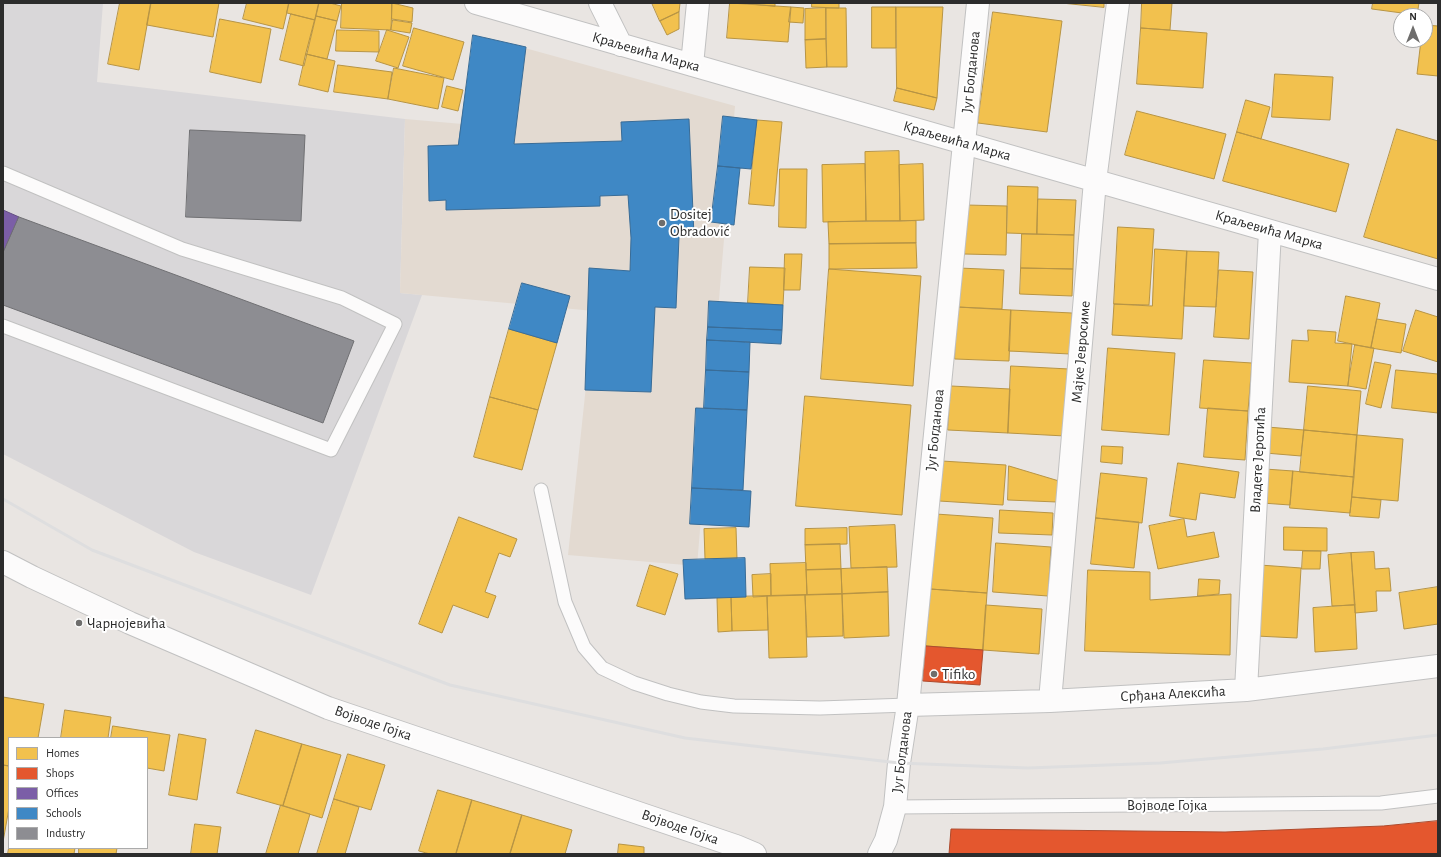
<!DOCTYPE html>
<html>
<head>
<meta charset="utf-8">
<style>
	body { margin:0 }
	#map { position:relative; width:1441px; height:857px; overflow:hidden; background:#e9e5e2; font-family:"Alegreya Sans",sans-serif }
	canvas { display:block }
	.frame { position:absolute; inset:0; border:4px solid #2c2c2c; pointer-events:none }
	.legend { position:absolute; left:8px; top:737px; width:140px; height:112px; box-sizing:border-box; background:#fff; border:1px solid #ababab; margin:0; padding:5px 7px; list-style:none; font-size:12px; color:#2c2c2c }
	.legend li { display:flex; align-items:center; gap:8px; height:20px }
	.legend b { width:20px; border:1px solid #ababab }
	.north { position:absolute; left:1393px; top:8px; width:40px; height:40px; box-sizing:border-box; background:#fff; border:1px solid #ababab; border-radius:50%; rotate:0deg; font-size:11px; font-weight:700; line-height:16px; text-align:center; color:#2c2c2c }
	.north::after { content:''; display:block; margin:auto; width:14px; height:18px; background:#6e6d6c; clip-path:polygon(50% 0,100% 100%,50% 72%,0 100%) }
</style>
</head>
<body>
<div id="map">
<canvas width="1441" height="857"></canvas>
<div class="frame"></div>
<ul class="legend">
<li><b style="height:11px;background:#f2c14e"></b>Homes</li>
<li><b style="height:11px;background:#e4572e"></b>Shops</li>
<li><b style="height:11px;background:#7b5ea7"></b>Offices</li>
<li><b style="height:11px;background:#3f88c5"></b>Schools</li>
<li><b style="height:11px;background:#8d8d92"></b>Industry</li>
</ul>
<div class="north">N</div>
</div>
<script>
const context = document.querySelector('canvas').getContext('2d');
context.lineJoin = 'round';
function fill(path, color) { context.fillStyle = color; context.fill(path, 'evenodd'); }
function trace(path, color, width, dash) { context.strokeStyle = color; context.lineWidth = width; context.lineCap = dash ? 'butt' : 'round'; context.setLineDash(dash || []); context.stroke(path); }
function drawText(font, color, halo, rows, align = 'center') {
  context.font = font + ' "Alegreya Sans",sans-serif'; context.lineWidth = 4; context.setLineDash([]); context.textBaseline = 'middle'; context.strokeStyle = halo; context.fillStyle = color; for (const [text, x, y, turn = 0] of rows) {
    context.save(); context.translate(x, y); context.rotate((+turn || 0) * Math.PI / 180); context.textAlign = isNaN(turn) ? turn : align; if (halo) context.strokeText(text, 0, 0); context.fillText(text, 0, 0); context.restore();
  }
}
fill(new Path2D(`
	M 3,3 L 103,3 L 97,82 L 405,119 L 400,293 L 422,295 L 311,595 L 194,552 L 3,454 Z`), '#d9d7d9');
fill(new Path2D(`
	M 485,37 L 735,106 L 697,566 L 568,555 L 594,311 L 400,293 L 405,119 L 474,125 Z`), '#e3dad1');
const homes = new Path2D(`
	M 120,3 L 151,3 L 139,70 L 108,64 Z
	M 151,3 L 219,3 L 213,37 L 147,25 Z
	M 247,3 L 289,3 L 283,29 L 243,19 Z
	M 289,3 L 319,3 L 315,20 L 287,13 Z
	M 319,3 L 330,3 L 341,6 L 337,21 L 316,16 Z
	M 342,3 L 392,3 L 391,30 L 341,28 Z
	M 392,3 L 413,8 L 412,22 L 392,19 Z
	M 652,3 L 680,3 L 679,12 L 660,21 Z
	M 730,3 L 791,7 L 788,42 L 727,38 Z
	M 742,3 L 775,3 L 775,6 Z
	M 812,3 L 839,3 L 839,8 L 812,7 Z
	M 1062,3 L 1104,3 L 1104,7 Z
	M 1142,3 L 1172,3 L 1170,30 L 1141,28 Z
	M 1373,3 L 1419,3 L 1417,15 L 1372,9 Z
	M 791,7 L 804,8 L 803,23 L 789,22 Z
	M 872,7 L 896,7 L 896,48 L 872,48 Z
	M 896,7 L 943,7 L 937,98 L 897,88 Z
	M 826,8 L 826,39 L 805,40 L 805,9 Z
	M 826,8 L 846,8 L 847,67 L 827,67 Z
	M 679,12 L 679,29 L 667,35 L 660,21 Z
	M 993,12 L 1062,21 L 1047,132 L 978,123 Z
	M 291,14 L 315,20 L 304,66 L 280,60 Z
	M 316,16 L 337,21 L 327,59 L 306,54 Z
	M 220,19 L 271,29 L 261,83 L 210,72 Z
	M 393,20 L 412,23 L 410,33 L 391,30 Z
	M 1425,25 L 1438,26 L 1438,76 L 1417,74 L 1421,40 L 1425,40 Z
	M 414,28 L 464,42 L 453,80 L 403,66 Z
	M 1141,28 L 1207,33 L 1203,88 L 1137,84 Z
	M 337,30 L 379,31 L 379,52 L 336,51 Z
	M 387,30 L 409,37 L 398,68 L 376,61 Z
	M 826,39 L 827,67 L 806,68 L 805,40 Z
	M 306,54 L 335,61 L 328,92 L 299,85 Z
	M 338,65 L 392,72 L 388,99 L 334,92 Z
	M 394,68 L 444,78 L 438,109 L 388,99 Z
	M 1275,74 L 1333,77 L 1330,120 L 1272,117 Z
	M 447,86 L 463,90 L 458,111 L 442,107 Z
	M 897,88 L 937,98 L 934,110 L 894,101 Z
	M 1246,100 L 1270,107 L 1261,139 L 1237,132 Z
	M 1137,111 L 1226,134 L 1214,179 L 1125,155 Z
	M 757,120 L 782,122 L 774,206 L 749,204 Z
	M 1397,129 L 1438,141 L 1438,259 L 1364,237 Z
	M 1237,132 L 1349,164 L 1336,212 L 1223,181 Z
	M 899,151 L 900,221 L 866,221 L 865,152 Z
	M 865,164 L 866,221 L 823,222 L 822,165 Z
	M 923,164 L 924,220 L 900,221 L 899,165 Z
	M 780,169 L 807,169 L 806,228 L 779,227 Z
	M 1008,186 L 1038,187 L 1037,234 L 1007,233 Z
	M 1038,199 L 1076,200 L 1074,235 L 1037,234 Z
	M 966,205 L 1007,206 L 1006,255 L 964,254 Z
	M 916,221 L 916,243 L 829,244 L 828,222 Z
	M 1118,227 L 1154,229 L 1149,305 L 1114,304 Z
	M 1022,234 L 1074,235 L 1073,269 L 1021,268 Z
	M 916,243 L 917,268 L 829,269 L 829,244 Z
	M 1155,249 L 1187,251 L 1182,339 L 1112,335 L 1114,304 L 1152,306 Z
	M 1187,251 L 1219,252 L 1216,307 L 1184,306 Z
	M 785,254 L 802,254 L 800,290 L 784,290 Z
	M 750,267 L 785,268 L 783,305 L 748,303 Z
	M 959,268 L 1004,270 L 1002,309 L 957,307 Z
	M 1021,268 L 1073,269 L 1072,296 L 1020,294 Z
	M 829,269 L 921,276 L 913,386 L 821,379 Z
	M 1219,270 L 1253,272 L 1249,339 L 1214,337 Z
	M 1346,296 L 1380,303 L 1371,348 L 1338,341 Z
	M 957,307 L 1011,310 L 1009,361 L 955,359 Z
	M 1011,310 L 1072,313 L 1070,354 L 1009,351 Z
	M 1416,310 L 1438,317 L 1438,362 L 1403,351 Z
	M 1377,319 L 1406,324 L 1401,353 L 1371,348 Z
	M 509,329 L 557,343 L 538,410 L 490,397 Z
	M 1308,330 L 1336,332 L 1335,343 L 1352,344 L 1348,386 L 1289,382 L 1292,340 L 1308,341 Z
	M 1355,345 L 1374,348 L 1366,389 L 1348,386 Z
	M 1108,348 L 1175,353 L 1169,435 L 1102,430 Z
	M 1204,360 L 1252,363 L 1248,411 L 1200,408 Z
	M 1375,362 L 1391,365 L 1381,408 L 1366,404 Z
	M 1011,366 L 1069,369 L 1065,436 L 1008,433 Z
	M 1396,370 L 1438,374 L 1438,413 L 1392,408 Z
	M 951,386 L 1010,389 L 1008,433 L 948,430 Z
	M 1308,386 L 1361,391 L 1357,435 L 1304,430 Z
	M 805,396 L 911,405 L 902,515 L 796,506 Z
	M 490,397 L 538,410 L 522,470 L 474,457 Z
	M 1208,408 L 1248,411 L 1245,460 L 1204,457 Z
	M 1267,427 L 1304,430 L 1301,456 L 1265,453 Z
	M 1304,430 L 1357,435 L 1354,477 L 1300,472 Z
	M 1357,435 L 1403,439 L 1398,501 L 1352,497 Z
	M 1102,446 L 1123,447 L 1122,464 L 1101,462 Z
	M 942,461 L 1006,465 L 1003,505 L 939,501 Z
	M 1178,463 L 1239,472 L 1235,498 L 1200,493 L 1196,520 L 1170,516 Z
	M 1009,466 L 1059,481 L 1057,502 L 1008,500 Z
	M 1265,469 L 1293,471 L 1290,505 L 1262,503 Z
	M 1293,471 L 1354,477 L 1350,513 L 1290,508 Z
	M 1101,473 L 1147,478 L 1142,523 L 1096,518 Z
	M 1352,497 L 1381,500 L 1379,518 L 1350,516 Z
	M 1000,510 L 1053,513 L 1052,535 L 999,533 Z
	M 936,514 L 993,518 L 987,593 L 930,589 Z
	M 459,517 L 517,539 L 510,557 L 499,553 L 485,592 L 496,596 L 488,618 L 453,605 L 442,633 L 419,624 Z
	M 1096,518 L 1139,522 L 1134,568 L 1091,564 Z
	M 1184,519 L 1187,537 L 1214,532 L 1219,557 L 1158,569 L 1149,526 Z
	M 895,525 L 897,567 L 851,568 L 849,527 Z
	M 1284,527 L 1327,528 L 1327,551 L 1284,550 Z
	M 736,528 L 737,559 L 705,559 L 704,529 Z
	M 847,528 L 847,544 L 805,545 L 805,529 Z
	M 996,543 L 1051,547 L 1048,596 L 993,592 Z
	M 840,544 L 841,569 L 806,570 L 805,545 Z
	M 1303,551 L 1321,551 L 1320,569 L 1302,569 Z
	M 1374,552 L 1375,569 L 1389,568 L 1391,591 L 1376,591 L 1377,611 L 1355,613 L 1351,553 Z
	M 1351,553 L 1355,605 L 1332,606 L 1328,555 Z
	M 806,563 L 807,595 L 771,596 L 770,564 Z
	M 650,565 L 678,574 L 665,615 L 637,606 Z
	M 1260,565 L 1301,568 L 1297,638 L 1256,636 Z
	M 887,567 L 888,592 L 842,594 L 841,569 Z
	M 841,569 L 842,594 L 807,595 L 806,570 Z
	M 1088,570 L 1150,572 L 1150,600 L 1231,594 L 1230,655 L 1085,651 Z
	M 771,574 L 771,596 L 753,597 L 752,575 Z
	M 1199,579 L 1220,580 L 1219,594 L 1198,596 Z
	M 1438,587 L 1438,624 L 1404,629 L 1399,593 Z
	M 930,589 L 987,593 L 983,650 L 926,646 Z
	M 888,592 L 889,636 L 844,638 L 842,594 Z
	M 842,594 L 843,636 L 807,637 L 805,595 Z
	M 805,595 L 807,657 L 769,658 L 767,596 Z
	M 767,596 L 768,630 L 732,631 L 731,597 Z
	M 731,597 L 732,631 L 718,632 L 717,598 Z
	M 986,605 L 1042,609 L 1039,654 L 983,650 Z
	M 1355,605 L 1357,649 L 1315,652 L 1313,608 Z
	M 3,697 L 44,704 L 38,738 L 9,738 L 9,766 L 3,765 Z
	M 65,710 L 111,717 L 108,738 L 61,738 Z
	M 113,726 L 170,735 L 164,771 L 147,768 L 147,738 L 111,738 Z
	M 256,730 L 302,744 L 283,806 L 237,793 Z
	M 179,734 L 206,739 L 197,800 L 169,795 Z
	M 302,744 L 341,755 L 322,818 L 283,806 Z
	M 348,754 L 385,765 L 371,810 L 334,799 Z
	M 3,765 L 9,766 L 9,808 L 3,842 Z
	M 438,790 L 472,800 L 456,854 L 430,854 L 419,851 Z
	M 334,799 L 359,807 L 345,854 L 317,854 Z
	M 472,800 L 522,815 L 510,854 L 456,854 Z
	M 281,805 L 310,814 L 298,854 L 266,854 Z
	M 522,815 L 572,830 L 565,854 L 510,854 Z
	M 195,824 L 221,827 L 217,854 L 191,854 Z
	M 619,844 L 644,847 L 644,854 L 618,854 Z
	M 9,848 L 75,848 L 74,854 L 8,854 Z
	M 79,848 L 117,848 L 116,854 L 79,854 Z`);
fill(homes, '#f2c14e');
trace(homes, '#b79444', 1);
const shops = new Path2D(`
	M 926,646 L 983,650 L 980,685 L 923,681 Z
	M 1438,821 L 1438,854 L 949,854 L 951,829 L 1225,832 L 1383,826 Z`);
fill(shops, '#e4572e');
trace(shops, '#ad4a2d', 1);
const offices = new Path2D(`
	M 3,210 L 19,217 L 3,253 Z`);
fill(offices, '#7b5ea7');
trace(offices, '#634f82', 1);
const schools = new Path2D(`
	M 473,35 L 526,47 L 514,144 L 622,141 L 621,122 L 689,119 L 694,236 L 679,237 L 676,308 L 655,307 L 651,392 L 585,390 L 589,268 L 630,271 L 631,238 L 628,195 L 600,196 L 600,206 L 446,210 L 446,200 L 429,201 L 428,146 L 458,145 Z
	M 723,116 L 757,120 L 751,169 L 718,166 Z
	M 718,166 L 740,168 L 734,225 L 711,222 Z
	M 522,283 L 570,296 L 557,343 L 509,329 Z
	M 709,301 L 783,305 L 782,330 L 708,327 Z
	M 708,327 L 782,330 L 781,344 L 707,340 Z
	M 707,340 L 750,342 L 749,372 L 706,370 Z
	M 706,370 L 749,372 L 747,410 L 704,408 Z
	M 696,408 L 747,410 L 743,490 L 692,488 Z
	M 692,488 L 751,491 L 749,527 L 690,524 Z
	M 745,558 L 746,597 L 685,599 L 683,560 Z`);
fill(schools, '#3f88c5');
trace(schools, '#396c97', 1);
const industry = new Path2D(`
	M 190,130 L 305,135 L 301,221 L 186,217 Z
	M 19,217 L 354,341 L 323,423 L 3,305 L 3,253 Z`);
fill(industry, '#8d8d92');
trace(industry, '#707073', 1);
const lane = new Path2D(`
	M 3,173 L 182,249 L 342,298 L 395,324 L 331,450 L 3,326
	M 541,490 L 565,602 L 584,647 L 602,668 L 634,683 L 668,694 L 701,702 L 734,706 L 820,708 L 908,705
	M 895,807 L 1381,803 L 1438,796`);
const street = new Path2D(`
	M 476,3 L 1438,279
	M 600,3 L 621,45
	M 692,65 L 698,3
	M 1246,690 L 1270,231
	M 1050,701 L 1095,181 L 1118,3
	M 908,705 L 1050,701 L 1246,690 L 1438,666
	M 879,854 L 886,840 L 895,807 L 899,763 L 908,705 L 978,3`);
const secondary = new Path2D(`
	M 3,562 L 32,577 L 130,623 L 328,708 L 736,846 L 755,854`);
trace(lane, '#c1c1c1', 15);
trace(street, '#c1c1c1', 24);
trace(secondary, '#c1c1c1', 24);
trace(lane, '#fcfbfb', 13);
trace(street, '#fcfbfb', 22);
trace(secondary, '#fcfbfb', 22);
trace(new Path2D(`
	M 3,499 L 92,550 L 450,685 L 685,738 L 899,763 L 1028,768 L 1160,763 L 1323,749 L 1438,735`), '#dededf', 3);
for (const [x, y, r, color] of [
	[662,223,4,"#6e6d6c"],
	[79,623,4,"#6e6d6c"],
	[934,674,4,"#6e6d6c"]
]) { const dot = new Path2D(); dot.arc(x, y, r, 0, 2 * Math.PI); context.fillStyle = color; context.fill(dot); trace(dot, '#fff', 1.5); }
drawText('15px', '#2c2c2c', '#fff', [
	["Краљевића Марка",646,52,16],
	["Југ Богданова",971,72,-84],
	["Краљевића Марка",957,141,16],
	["Краљевића Марка",1269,230,16],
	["Мајке Јевросиме",1081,352,-85],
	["Југ Богданова",935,430,-84],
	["Владете Јеротића",1258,460,-87],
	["Срђана Алексића",1173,694,-3],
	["Војводе Гојка",373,723,19],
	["Југ Богданова",902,752,-83],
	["Војводе Гојка",1167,805],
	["Војводе Гојка",680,827,19]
]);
drawText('15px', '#2c2c2c', '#fff', [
	["Dositej",670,214],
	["Obradović",670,231],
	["Чарнојевића",87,623],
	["Tifiko",942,674]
], 'left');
</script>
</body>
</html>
